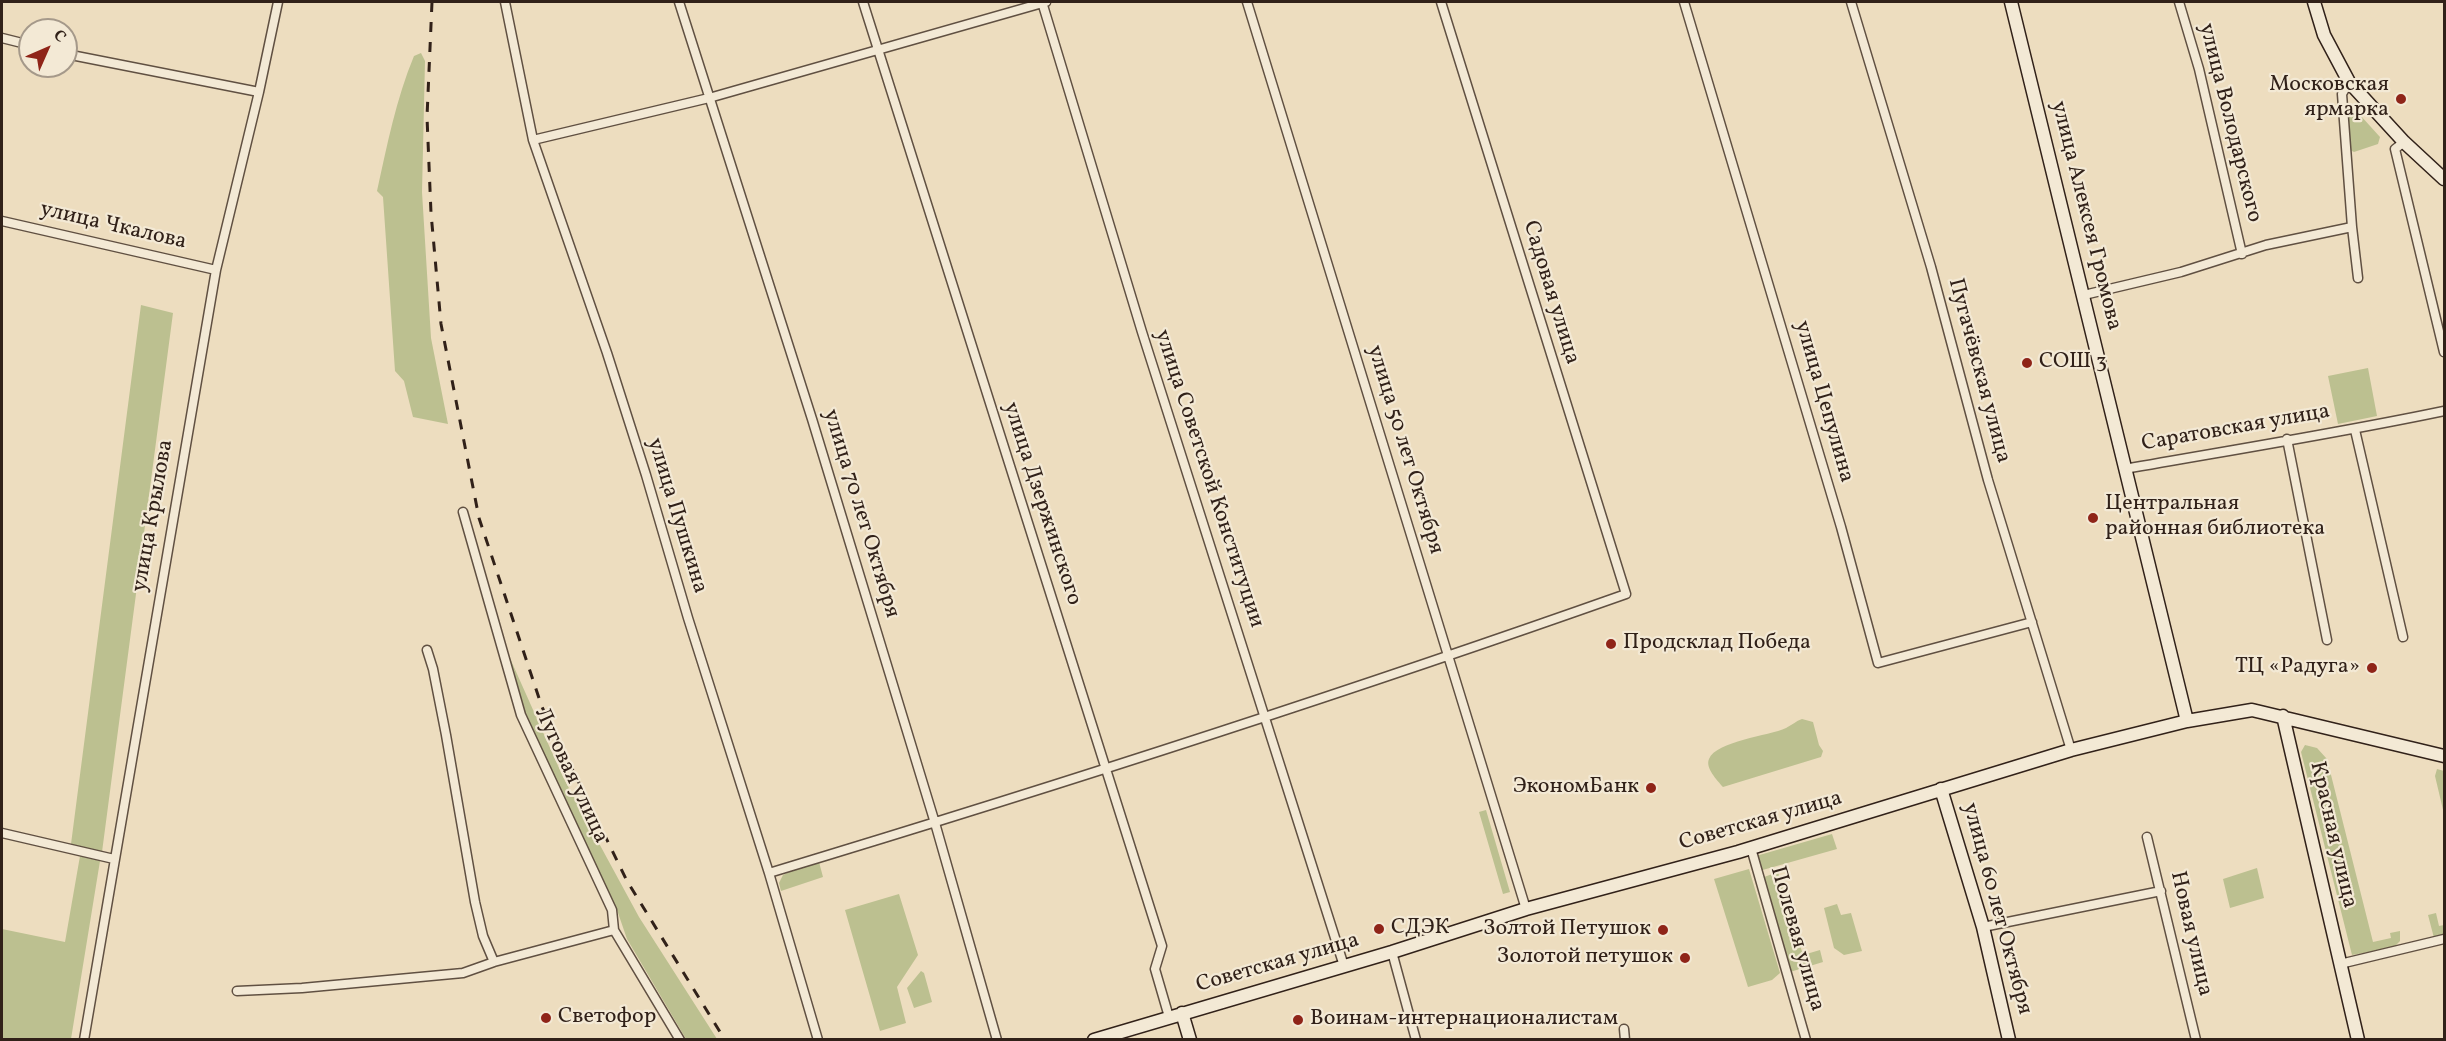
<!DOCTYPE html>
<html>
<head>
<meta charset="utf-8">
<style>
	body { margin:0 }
	#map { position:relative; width:2446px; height:1041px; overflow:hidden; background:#edddbf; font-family:Vollkorn,serif }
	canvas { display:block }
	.frame { position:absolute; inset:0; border:3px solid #312119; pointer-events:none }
	.north { position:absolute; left:18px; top:18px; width:60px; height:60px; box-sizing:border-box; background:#f3e9d5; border:2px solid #a5998a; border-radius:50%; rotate:45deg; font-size:16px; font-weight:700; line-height:24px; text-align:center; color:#312119 }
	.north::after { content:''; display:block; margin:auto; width:21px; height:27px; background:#8f2418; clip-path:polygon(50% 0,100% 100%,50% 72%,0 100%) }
</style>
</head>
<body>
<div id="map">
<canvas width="2446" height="1041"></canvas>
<div class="frame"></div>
<div class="north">С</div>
</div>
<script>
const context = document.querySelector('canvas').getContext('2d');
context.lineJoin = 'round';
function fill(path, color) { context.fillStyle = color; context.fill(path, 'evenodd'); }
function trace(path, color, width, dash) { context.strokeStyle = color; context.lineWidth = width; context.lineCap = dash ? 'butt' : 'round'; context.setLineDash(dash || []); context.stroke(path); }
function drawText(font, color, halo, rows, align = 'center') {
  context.font = font + ' Vollkorn,serif'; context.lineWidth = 4.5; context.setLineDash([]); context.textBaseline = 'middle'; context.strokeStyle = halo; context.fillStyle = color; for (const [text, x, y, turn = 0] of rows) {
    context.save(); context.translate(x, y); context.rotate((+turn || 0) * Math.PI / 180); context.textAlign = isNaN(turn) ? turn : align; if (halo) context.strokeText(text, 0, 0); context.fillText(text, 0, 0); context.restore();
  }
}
fill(new Path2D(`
	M 421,53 L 425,61 L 422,192 L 431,338 L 448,424 L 413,417 L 404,381 L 395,371 L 383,197 L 377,191 C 387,146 396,99 414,56 Z
	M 2351,105 L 2380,137 L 2378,144 L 2354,152 L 2350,150 L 2346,108 Z
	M 141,305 L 173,313 L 102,852 L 71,844 Z
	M 2368,368 L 2377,416 L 2338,424 L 2328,376 Z
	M 509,656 L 563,777 L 639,917 L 717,1039 L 686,1039 L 627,939 L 617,910 L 525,713 L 514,680 Z
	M 1802,719 L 1813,722 L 1819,745 L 1823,751 L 1821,757 L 1723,787 C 1717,780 1705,768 1709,759 C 1716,741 1769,736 1786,728 C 1792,725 1796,721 1802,719 Z
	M 2305,745 L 2317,748 L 2327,759 L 2373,942 L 2391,938 L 2390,933 L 2400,931 L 2400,941 L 2393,948 L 2352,955 L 2301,752 Z
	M 2437,769 L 2444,771 L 2444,814 L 2435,776 Z
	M 1486,810 L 1510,892 L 1503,894 L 1479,812 Z
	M 1832,834 L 1837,849 L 1759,871 L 1756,856 Z
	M 80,856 L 100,861 L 71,1039 L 2,1039 L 2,929 L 65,942 Z
	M 819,862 L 823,877 L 781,891 L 779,883 L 783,875 L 789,872 Z
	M 2257,868 L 2264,898 L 2230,908 L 2223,879 Z
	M 1749,869 L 1780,973 L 1772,980 L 1748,987 L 1714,879 Z
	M 1778,872 L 1803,955 L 1820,950 L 1823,962 L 1790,972 L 1764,877 Z
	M 899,894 L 918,955 L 897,987 L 906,1023 L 880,1031 L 845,910 Z
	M 1837,904 L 1841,915 L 1851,913 L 1862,951 L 1844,955 L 1834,948 L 1824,908 Z
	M 2436,913 L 2439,926 L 2444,925 L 2444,935 L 2434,938 L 2428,915 Z
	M 921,971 L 924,973 L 932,1002 L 914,1008 L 907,988 Z`), '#bcc090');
const street = new Path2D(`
	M 505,2 L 533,140 L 607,353 L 646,475 L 688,618 L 769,873 L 818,1040
	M 679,2 L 812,419 L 935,823 L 997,1040
	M 863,2 L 1162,946 L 1155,969 L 1169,1017
	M 1042,2 L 1142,332 L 1344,966
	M 1247,2 L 1526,909
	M 1684,2 L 1841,527 L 1878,663 L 2032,622
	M 1851,2 L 1931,267 L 1988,480 L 2071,750
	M 2179,2 L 2199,69 L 2242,254
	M 2,38 L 30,45
	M 66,54 L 259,92
	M 2349,82 L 2342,94 L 2352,227 L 2358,278
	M 533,140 L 709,98 L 1046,2
	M 2404,142 L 2395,149 L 2444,352
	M 2,221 L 216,270
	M 2084,295 L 2181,272 L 2266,245 L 2352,227
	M 2355,430 L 2403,637
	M 2287,439 L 2327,640
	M 2125,469 C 2232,450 2339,433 2444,411
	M 463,512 L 521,715 L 612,910 L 614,930 L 680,1040
	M 427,650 L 433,669 L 446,735 L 475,902 L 483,936 L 494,962
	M 2,833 L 114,859
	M 2147,837 L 2196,1040
	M 1751,848 L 1806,1040
	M 769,873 C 1057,786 1343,694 1626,594 L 1441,2
	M 1983,927 L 2161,891
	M 1392,952 L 1416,1040
	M 2340,964 L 2444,939
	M 237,991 L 302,988 L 463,973 L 494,962 L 614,930
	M 1624,1029 L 1625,1040
	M 84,1040 L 216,270 L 259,92 L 278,2`);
const secondary = new Path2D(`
	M 2011,2 L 2187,721
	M 2314,2 L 2324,35 L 2349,82 L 2404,142 L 2444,179
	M 2283,716 L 2358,1040
	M 1941,789 L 1983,927 L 2009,1040
	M 1182,1013 L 1190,1040
	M 1094,1040 L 1392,952 L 1526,909 L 1738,852 L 2071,750 L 2187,721 L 2252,710 L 2444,756`);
trace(street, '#605042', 11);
trace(secondary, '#312119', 15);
trace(street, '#f3e9d5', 8);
trace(secondary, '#f3e9d5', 12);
trace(new Path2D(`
	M 432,2 L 427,117 L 431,213 L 441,324 L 479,518 L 542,707 L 627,881 L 725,1040`), '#312119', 3, [10, 10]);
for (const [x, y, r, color] of [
	[2401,99,6,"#8f2418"],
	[2027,363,6,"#8f2418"],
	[2093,518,6,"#8f2418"],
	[1611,644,6,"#8f2418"],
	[2372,668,6,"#8f2418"],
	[1651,788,6,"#8f2418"],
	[1379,929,6,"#8f2418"],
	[1663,930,6,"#8f2418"],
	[1685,958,6,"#8f2418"],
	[546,1018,6,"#8f2418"],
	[1298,1020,6,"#8f2418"]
]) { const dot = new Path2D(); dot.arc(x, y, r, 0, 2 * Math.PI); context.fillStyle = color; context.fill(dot); trace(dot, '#f3e9d5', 2); }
drawText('22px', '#312119', '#f3e9d5', [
	["Московская",2389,86,"right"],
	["ярмарка",2389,111,"right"],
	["СОШ 3",2039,363],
	["Центральная",2105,505],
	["районная библиотека",2105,530],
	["Продсклад Победа",1623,644],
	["ТЦ «Радуга»",2360,668,"right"],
	["ЭкономБанк",1639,788,"right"],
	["СДЭК",1391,929],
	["Золтой Петушок",1651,930,"right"],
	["Золотой петушок",1673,958,"right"],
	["Светофор",558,1018],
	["Воинам-интернационалистам",1310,1020]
], 'left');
drawText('22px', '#312119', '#f3e9d5', [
	["улица Володарского",2229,123,76],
	["улица Алексея Громова",2085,216,76],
	["улица Чкалова",113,227,13],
	["Садовая улица",1550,293,73],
	["Пугачёвская улица",1978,371,75],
	["улица Цепулина",1823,402,74],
	["Саратовская улица",2236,429,-10],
	["улица 50 лет Октября",1404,450,73],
	["улица Советской Конституции",1208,479,72],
	["улица Дзержинского",1041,504,72],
	["улица 70 лет Октября",860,514,73],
	["улица Крылова",154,516,-80],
	["улица Пушкина",676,516,73],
	["Луговая улица",570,776,65],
	["Советская улица",1761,822,-16],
	["Красная улица",2332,835,77],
	["улица 60 лет Октября",1996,909,75],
	["Новая улица",2190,934,77],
	["Полевая улица",1796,939,74],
	["Советская улица",1278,964,-16]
]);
</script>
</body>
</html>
